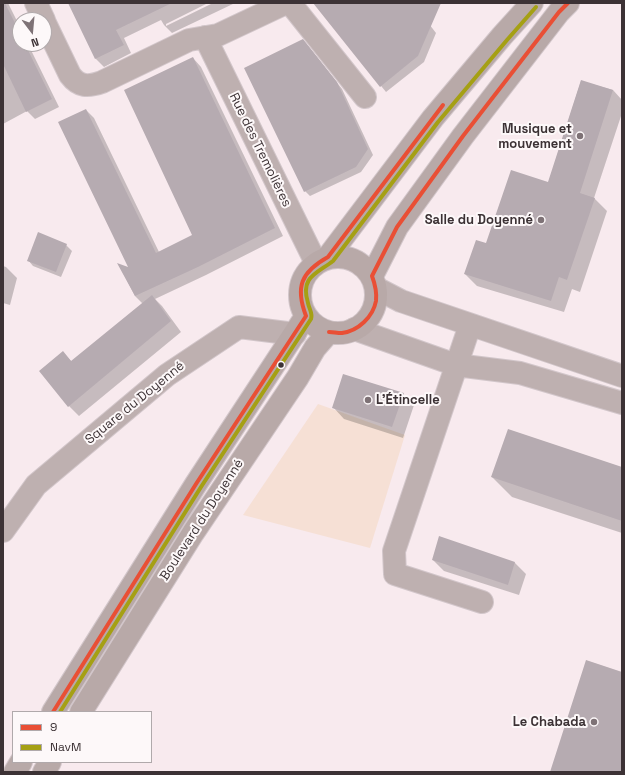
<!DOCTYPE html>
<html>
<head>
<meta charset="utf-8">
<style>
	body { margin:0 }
	#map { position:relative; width:625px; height:775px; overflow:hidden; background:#f8eaee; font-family:"Space Grotesk",sans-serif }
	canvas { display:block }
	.frame { position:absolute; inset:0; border:4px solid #3c3235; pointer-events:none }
	.legend { position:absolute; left:12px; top:711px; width:140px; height:52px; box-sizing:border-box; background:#fdf8f9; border:1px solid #b0a9ab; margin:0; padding:5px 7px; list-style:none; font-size:12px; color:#3c3235 }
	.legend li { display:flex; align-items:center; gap:8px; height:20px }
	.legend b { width:20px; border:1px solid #b0a9ab }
	.north { position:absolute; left:12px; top:12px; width:40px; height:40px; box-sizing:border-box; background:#fdf8f9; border:1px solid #b0a9ab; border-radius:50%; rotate:164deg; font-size:11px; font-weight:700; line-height:16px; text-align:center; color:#3c3235 }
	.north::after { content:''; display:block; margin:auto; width:14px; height:18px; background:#7e7276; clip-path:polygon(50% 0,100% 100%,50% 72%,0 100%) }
</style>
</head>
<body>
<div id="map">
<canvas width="625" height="775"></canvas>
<div class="frame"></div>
<ul class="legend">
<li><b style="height:5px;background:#e94f35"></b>9</li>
<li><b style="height:5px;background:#a5a014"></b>NavM</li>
</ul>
<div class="north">N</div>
</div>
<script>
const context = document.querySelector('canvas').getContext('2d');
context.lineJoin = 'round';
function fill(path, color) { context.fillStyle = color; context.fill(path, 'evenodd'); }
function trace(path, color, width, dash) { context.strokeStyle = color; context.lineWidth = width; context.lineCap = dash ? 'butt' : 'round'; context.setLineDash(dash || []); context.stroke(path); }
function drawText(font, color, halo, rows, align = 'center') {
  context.font = font + ' "Space Grotesk",sans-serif'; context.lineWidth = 4; context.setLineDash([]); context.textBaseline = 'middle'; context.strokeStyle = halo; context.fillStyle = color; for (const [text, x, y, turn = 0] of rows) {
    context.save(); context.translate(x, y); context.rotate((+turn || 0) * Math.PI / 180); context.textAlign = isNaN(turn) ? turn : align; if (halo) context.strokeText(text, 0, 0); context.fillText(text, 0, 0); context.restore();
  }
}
fill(new Path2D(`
	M 318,404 L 405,435 L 370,548 L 243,515 Z`), '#f6e0d5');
fill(new Path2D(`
	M 3,3 L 8,3 L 20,27 L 20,44 L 28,44 L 59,107 L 35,119 L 27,111 L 3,124 Z
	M 69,3 L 208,3 L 166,24 L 166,26 L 213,3 L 235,3 L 172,33 L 164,25 L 161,20 L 124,38 L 131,53 L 104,67 L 96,59 Z
	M 314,3 L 413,3 L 436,33 L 424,62 L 386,92 Z
	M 308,46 L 342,89 L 373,155 L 361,172 L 310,196 L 305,191 Z
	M 193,58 L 201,67 L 283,236 L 206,275 L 155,299 L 162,306 L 181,332 L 79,416 L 69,406 L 63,352 L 72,362 L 143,304 L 135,296 L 119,265 L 130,268 L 86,110 L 94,118 L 159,252 L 194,235 Z
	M 581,81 L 613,90 L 622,100 L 622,113 L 594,198 L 607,211 L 580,292 L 572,289 L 564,312 L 477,286 L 465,274 L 487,244 L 548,184 Z
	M 66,245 L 72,251 L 61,277 L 33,266 L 28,260 Z
	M 3,266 L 6,267 L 17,278 L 10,305 L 3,303 Z
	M 403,394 L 414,405 L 403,438 L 344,419 L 333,407 Z
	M 622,468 L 622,533 L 512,497 L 492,477 Z
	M 440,537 L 515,563 L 526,574 L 519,595 L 444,571 L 433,560 Z`), '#0003');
fill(new Path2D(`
	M 3,3 L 5,3 L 20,33 L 20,44 L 25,44 L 52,99 L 26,112 L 3,64 Z
	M 68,3 L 172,3 L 116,30 L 124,45 L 95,59 Z
	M 313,3 L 441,3 L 418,56 L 380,87 Z
	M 303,39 L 337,82 L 368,149 L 356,167 L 304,192 L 244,68 Z
	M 193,57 L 275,228 L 198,267 L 135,296 L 117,263 L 128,267 L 58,122 L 86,109 L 156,253 L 192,235 L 124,90 Z
	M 581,80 L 613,90 L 580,193 L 595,198 L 567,280 L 559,277 L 551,301 L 464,274 L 476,240 L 486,243 L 511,170 L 548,182 Z
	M 38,232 L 67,244 L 56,272 L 27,261 Z
	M 152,295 L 171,321 L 68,407 L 39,371 L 63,351 L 71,361 Z
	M 343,374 L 404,393 L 392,427 L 332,408 Z
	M 508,429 L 622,467 L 622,521 L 491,477 Z
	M 439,536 L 515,562 L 508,585 L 432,560 Z
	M 586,660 L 622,672 L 622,772 L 550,772 Z`), '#b6abb1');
const minor = new Path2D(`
	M 36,3 L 44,20
	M 290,3 L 365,97
	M 44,21 L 70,75 C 79,87 88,87 102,82 L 189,40 L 218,35 L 286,3
	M 205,37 L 316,263
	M 376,288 L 401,301 L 622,376
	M 470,325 L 394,551 L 395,574 L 482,602
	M 354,329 L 456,365 L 520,373 L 622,403
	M 3,531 L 36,485 L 167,375 L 239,327 L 295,334`);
const major = new Path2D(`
	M300 295a38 38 0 1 1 76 0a38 38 0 1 1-76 0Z
	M 328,257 L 433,118 L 502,36 L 532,3
	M 372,276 L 397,227 L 463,136 L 559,12 L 568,3
	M 53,712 L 196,484 L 306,316
	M 81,712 L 193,533 L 298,377 L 315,348 L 329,332
	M 15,772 L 21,762
	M 44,772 L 50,762`);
trace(minor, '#d2c6ca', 24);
trace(major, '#d2c6ca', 24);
trace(minor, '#beb0b0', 22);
trace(major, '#b8a9a8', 22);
trace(new Path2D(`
	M 306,316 C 295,287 301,272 328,257 L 443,105
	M 329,332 C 333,332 337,333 342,333 C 358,331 373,317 376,301 C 377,292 375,284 372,276 L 397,227 L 463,136 L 559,12 L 568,3
	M 53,712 L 196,484 L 306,316`), '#e94f35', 4);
trace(new Path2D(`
	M 60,712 L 201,487 L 311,319 C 313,313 309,309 308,303 C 300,277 316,274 333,261 L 438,122 L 507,40 L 536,7`), '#a5a014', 4);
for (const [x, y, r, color] of [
	[580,136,4,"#7e7276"],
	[541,220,4,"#7e7276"],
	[281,365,3.5,"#3c3235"],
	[368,400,4,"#7e7276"],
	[594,722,4,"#7e7276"]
]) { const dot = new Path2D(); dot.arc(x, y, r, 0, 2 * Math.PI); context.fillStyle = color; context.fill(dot); trace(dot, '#fdf8f9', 1.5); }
drawText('bold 13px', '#3c3235', '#fdf8f9', [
	["Musique et",572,129],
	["mouvement",572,144],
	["Salle du Doyenné",533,220],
	["L'Étincelle",376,400,"left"],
	["Le Chabada",586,722]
], 'right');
drawText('13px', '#3c3235', '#fdf8f9', [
	["Rue des Tremolières",260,150,64],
	["Square du Doyenné",135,403,-39],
	["Boulevard du Doyenné",202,520,-57]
]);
</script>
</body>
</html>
